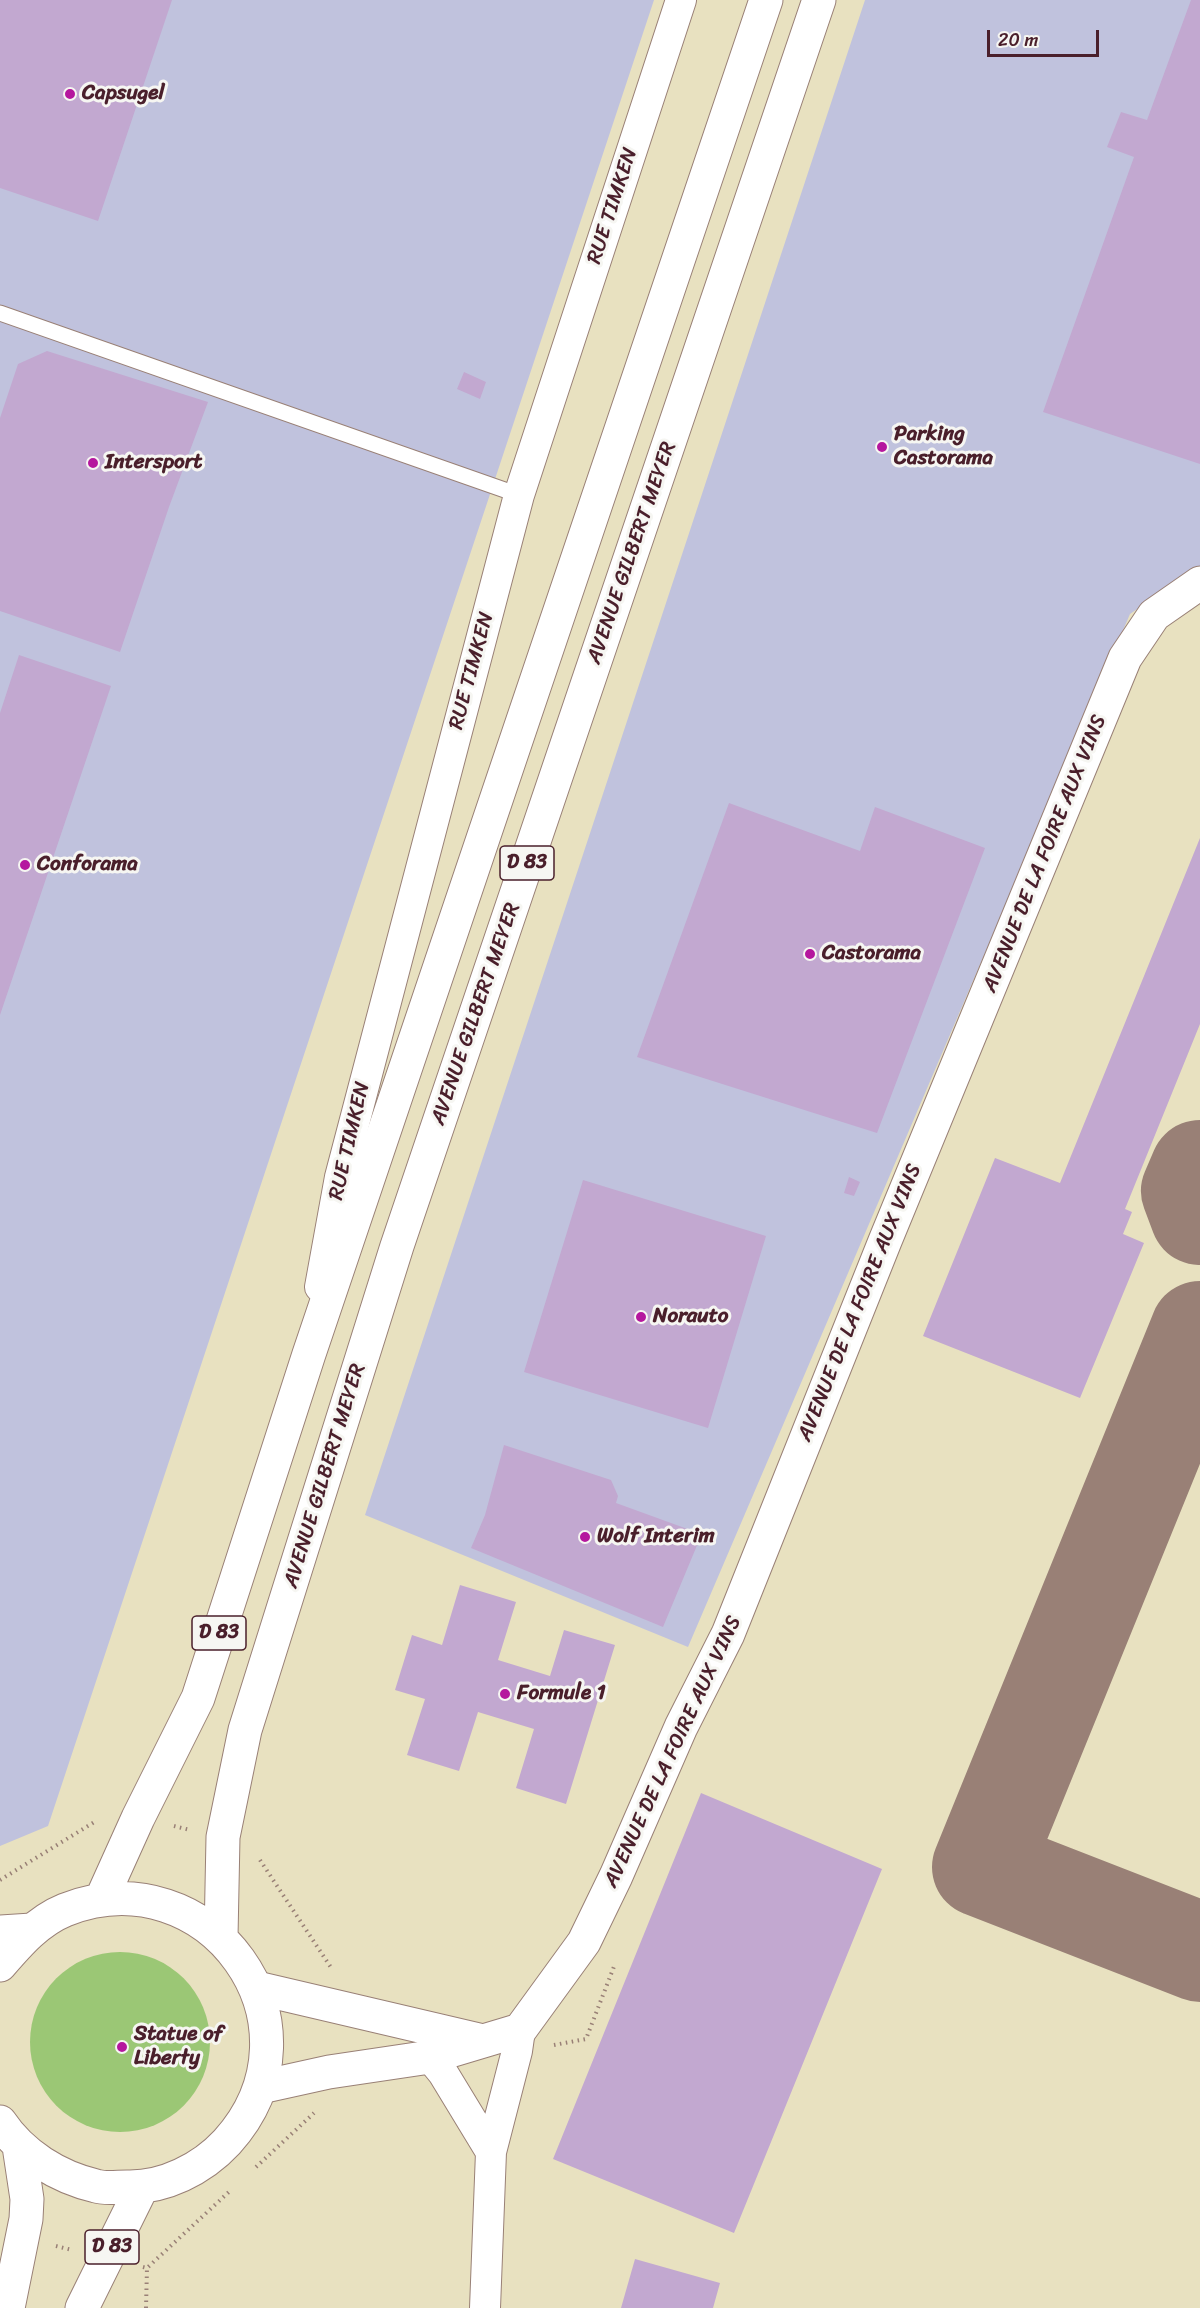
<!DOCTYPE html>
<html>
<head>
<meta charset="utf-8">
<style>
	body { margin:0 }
	#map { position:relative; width:1200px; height:2308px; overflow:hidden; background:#e8e1c0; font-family:Sriracha,sans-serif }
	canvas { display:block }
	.scale { position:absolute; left:987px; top:30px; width:112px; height:27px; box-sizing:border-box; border:3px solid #4a1f2b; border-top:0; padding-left:8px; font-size:18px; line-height:21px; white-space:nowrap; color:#4a1f2b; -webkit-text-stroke:4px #f6f6f2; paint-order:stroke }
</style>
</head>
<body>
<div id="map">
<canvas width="1200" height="2308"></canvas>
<div class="scale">20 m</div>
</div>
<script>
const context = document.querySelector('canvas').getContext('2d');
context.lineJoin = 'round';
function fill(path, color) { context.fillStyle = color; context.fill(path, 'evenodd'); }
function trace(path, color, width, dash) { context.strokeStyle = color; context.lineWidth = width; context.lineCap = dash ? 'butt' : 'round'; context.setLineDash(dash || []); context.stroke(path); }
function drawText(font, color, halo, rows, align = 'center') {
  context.font = font + ' Sriracha,sans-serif'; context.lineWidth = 6; context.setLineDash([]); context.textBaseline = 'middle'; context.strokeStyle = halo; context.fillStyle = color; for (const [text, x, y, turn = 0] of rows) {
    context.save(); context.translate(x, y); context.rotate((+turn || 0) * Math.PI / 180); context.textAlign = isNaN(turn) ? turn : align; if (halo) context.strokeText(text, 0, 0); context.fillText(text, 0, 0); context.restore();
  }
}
fill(new Path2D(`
	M 0,0 L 654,0 L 48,1826 L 0,1846 Z
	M 865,0 L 1200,0 L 1200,566 L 1130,614 L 688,1647 L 365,1515 Z`), '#c0c2dd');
fill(new Path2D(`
	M30 2042a90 90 0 1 1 180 0a90 90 0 1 1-180 0Z`), '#9bc775');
trace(new Path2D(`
	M 1200,1170 L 1191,1191 L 1200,1215
	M 1200,1331 L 982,1867 L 1200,1952`), '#998076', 100);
fill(new Path2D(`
	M 0,0 L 172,0 L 98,221 L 0,188 Z
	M 1191,0 L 1200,0 L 1200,464 L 1043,412 L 1134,157 L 1107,147 L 1121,112 L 1147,120 Z
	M 47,351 L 208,402 L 169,507 L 120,652 L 0,611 L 0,418 L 18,364 Z
	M 464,372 L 486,382 L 480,399 L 457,389 Z
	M 19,655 L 111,686 L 0,1015 L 0,713 Z
	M 729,803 L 860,851 L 875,807 L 985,848 L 877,1133 L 637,1057 Z
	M 1200,838 L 1200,1024 L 1125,1209 L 1132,1212 L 1123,1234 L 1144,1243 L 1080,1398 L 923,1336 L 995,1158 L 1060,1183 Z
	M 849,1177 L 860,1182 L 854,1196 L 844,1193 Z
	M 583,1180 L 766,1236 L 708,1428 L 524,1372 Z
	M 504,1445 L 611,1480 L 618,1496 L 616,1503 L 693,1531 L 698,1543 L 663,1627 L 471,1548 L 485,1515 Z
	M 460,1585 L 516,1602 L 498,1660 L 550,1676 L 564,1630 L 615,1645 L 566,1804 L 516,1788 L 534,1729 L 478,1712 L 459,1771 L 407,1755 L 425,1699 L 395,1690 L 412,1635 L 442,1645 Z
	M 701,1793 L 882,1869 L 734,2233 L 553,2159 Z
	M 635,2259 L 720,2283 L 713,2308 L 621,2308 Z`), '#c2a8d0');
const service = new Path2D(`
	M 0,313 L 519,495`);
const minor = new Path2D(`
	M 320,1287 L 340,1177 L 519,495 L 681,0
	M 430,2057 L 443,2073 L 491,2152
	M 485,2308 L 491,2152 L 517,2051 L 520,2030`);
const tertiary = new Path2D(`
	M 257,1988 L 479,2040
	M 261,2087 L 329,2072 L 430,2057 L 520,2030 L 584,1942 L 616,1876 L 681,1727 L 728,1634 L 885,1241 L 1125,658 L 1154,615 L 1200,583`);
const secondary = new Path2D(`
	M 0,1932 L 32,1930`);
const primary = new Path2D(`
	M 101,1900 L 138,1818 L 198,1698 L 309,1354 L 766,0
	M 221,1937 L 223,1837 L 245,1730 L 397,1246 L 819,0
	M 0,1965 C 19,1943 38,1921 65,1910 C 208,1853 333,2024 227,2142 C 202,2169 164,2188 127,2187 C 117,2187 105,2189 96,2186 C 58,2177 22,2155 0,2122
	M 8,2308 L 26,2219 L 27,2199 L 19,2146
	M 82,2308 L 142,2187`);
trace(service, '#998076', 17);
trace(minor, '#998076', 32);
trace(tertiary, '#998076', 35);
trace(secondary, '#998076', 35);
trace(primary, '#998076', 35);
trace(new Path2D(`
	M 174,1826 L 190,1830
	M 260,1860 L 332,1969
	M 0,1880 L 96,1821
	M 554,2045 L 586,2039 L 615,1964
	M 256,2167 L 314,2113
	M 56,2246 L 72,2250
	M 143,2267 L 147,2268 L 231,2190
	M 146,2308 L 147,2268`), '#998076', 4, [1.5, 4.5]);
trace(service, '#fff', 15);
trace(minor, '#fff', 30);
trace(tertiary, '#fff', 33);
trace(secondary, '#fff', 33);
trace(primary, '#fff', 33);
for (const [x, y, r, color] of [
	[70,94,6,"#b5179e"],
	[882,447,6,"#b5179e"],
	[93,463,6,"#b5179e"],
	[25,865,6,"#b5179e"],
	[810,954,6,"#b5179e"],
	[641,1317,6,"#b5179e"],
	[585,1537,6,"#b5179e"],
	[505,1694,6,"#b5179e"],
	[122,2047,6,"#b5179e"]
]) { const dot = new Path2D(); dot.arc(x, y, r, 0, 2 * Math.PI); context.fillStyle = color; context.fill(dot); trace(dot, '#f6f6f2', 2); }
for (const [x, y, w] of [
	[527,863,54],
	[219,1633,54],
	[112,2247,54]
]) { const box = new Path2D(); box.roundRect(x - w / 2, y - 17, w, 34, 4.5); context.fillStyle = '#f6f6f2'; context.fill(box); trace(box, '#4a1f2b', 1.5); }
drawText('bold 20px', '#4a1f2b', null, [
	["D 83",527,863],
	["D 83",219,1633],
	["D 83",112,2247]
]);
drawText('bold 21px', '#4a1f2b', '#f6f6f2', [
	["Capsugel",82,94],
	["Parking",894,435],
	["Castorama",894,459],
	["Intersport",105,463],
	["Conforama",37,865],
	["Castorama",822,954],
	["Norauto",653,1317],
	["Wolf Interim",597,1537],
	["Formule 1",517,1694],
	["Statue of",134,2035],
	["Liberty",134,2059]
], 'left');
drawText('21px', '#4a1f2b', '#f6f6f2', [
	["RUE TIMKEN",613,206,-72],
	["AVENUE GILBERT MEYER",632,553,-71],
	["RUE TIMKEN",472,671,-75],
	["AVENUE DE LA FOIRE AUX VINS",1045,854,-68],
	["AVENUE GILBERT MEYER",476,1014,-71],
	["RUE TIMKEN",350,1141,-77],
	["AVENUE DE LA FOIRE AUX VINS",860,1303,-68],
	["AVENUE GILBERT MEYER",325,1476,-73],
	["AVENUE DE LA FOIRE AUX VINS",673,1752,-65]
]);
</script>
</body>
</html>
